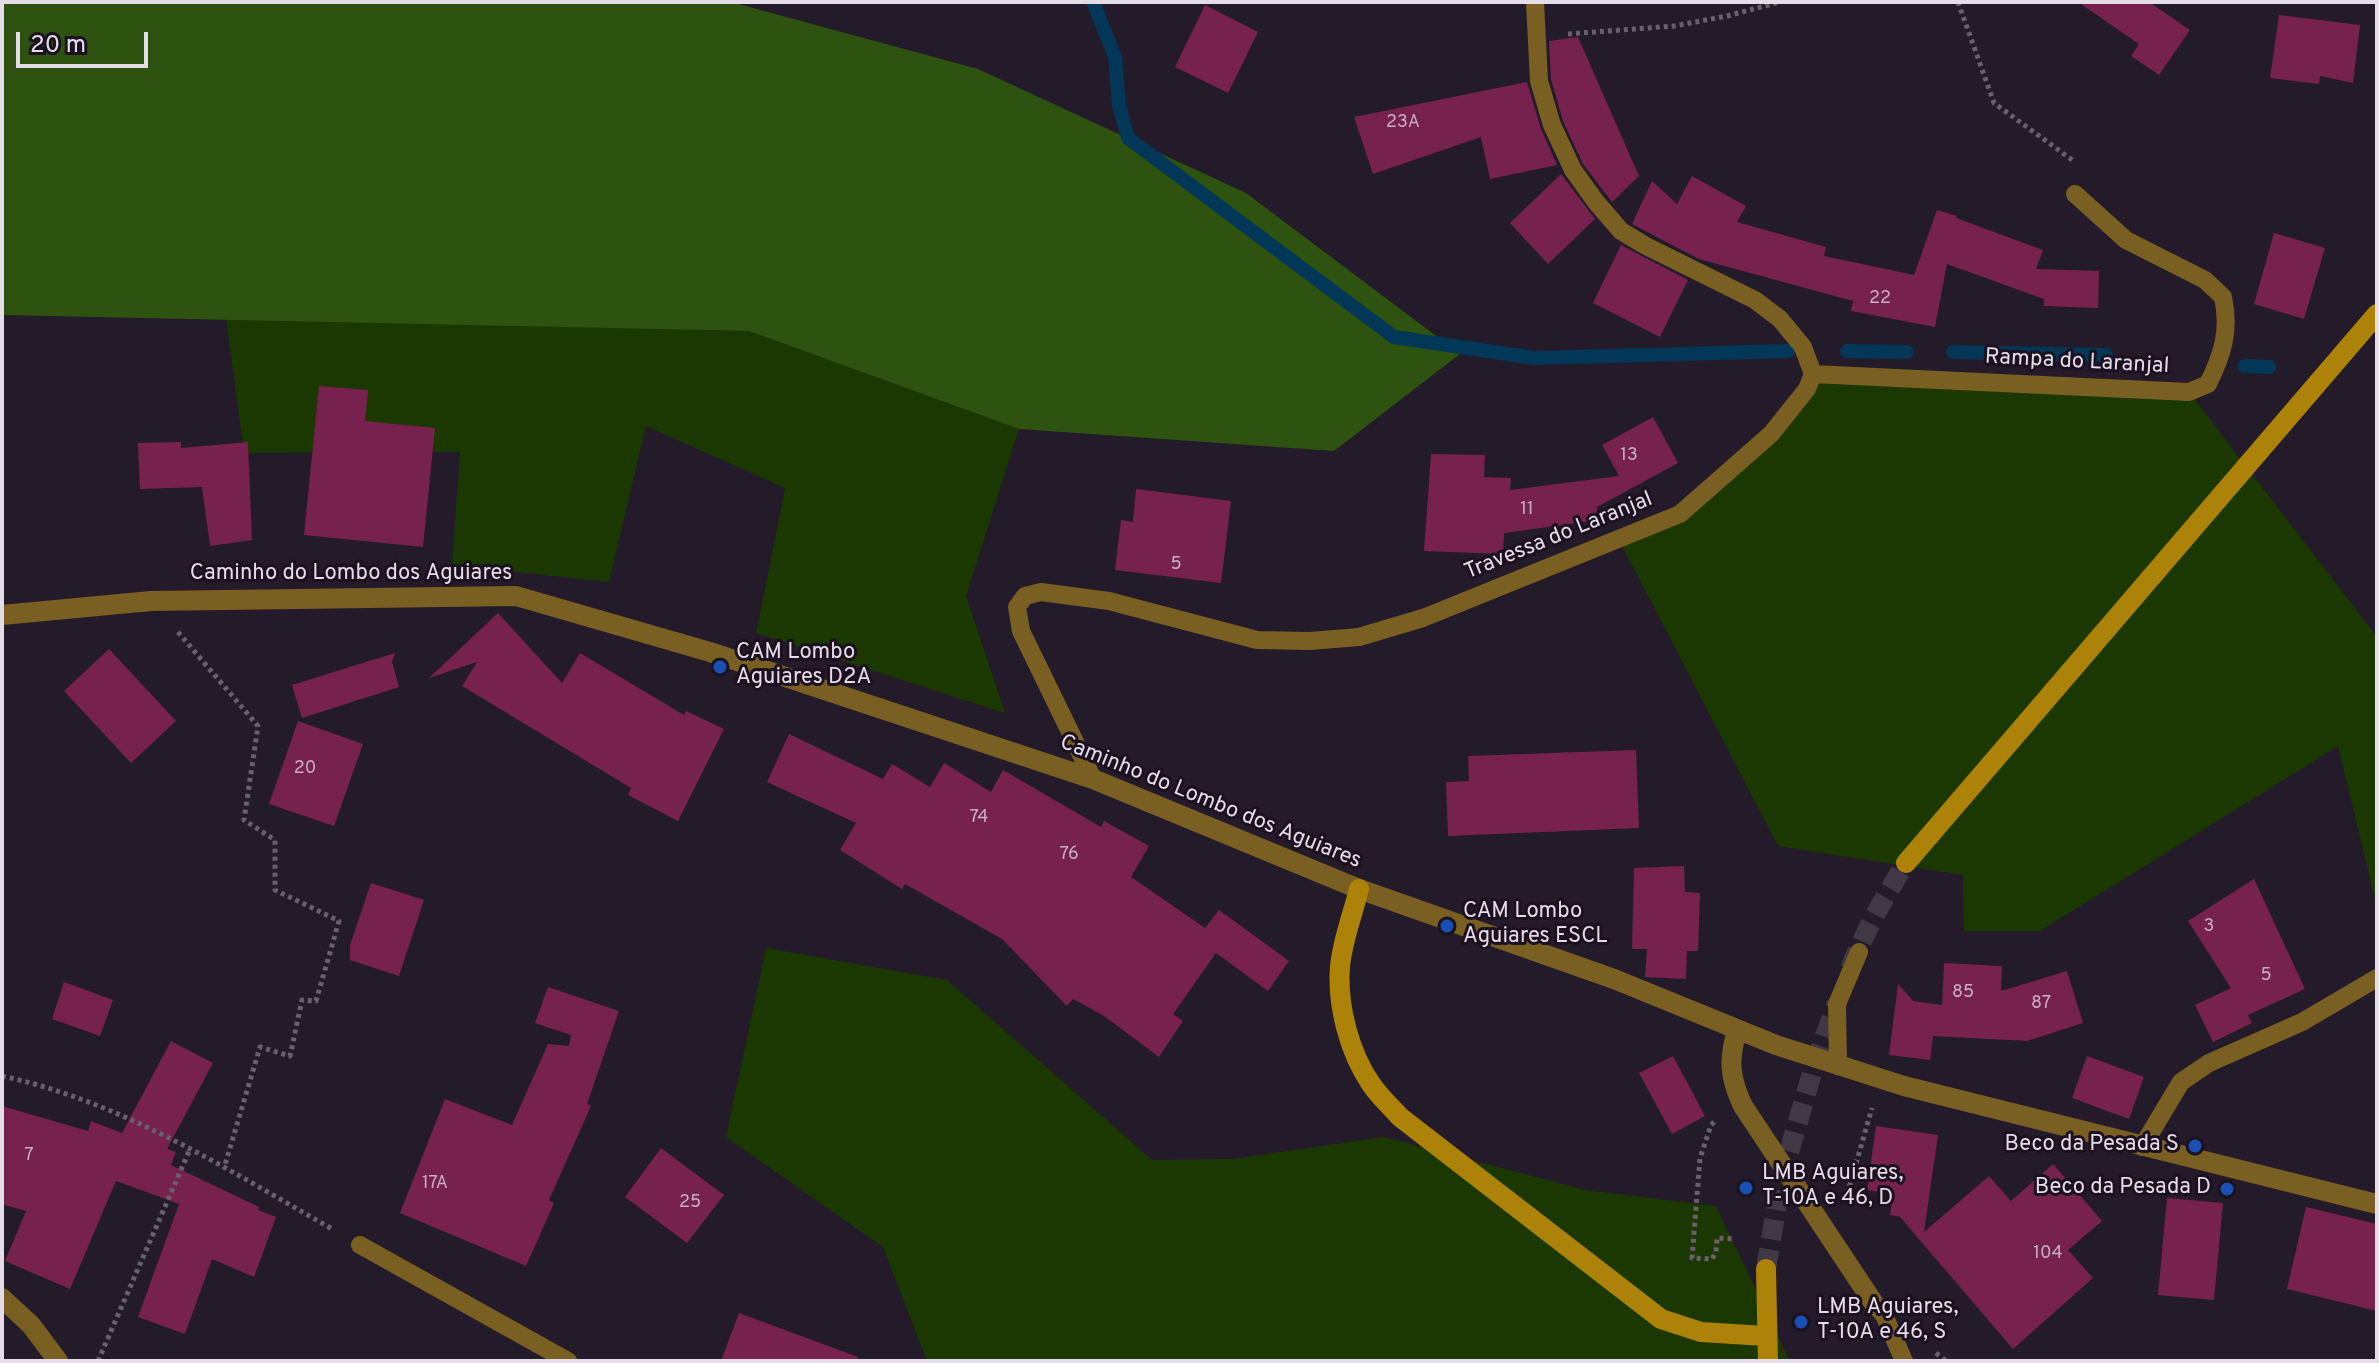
<!DOCTYPE html>
<html>
<head>
<meta charset="utf-8">
<style>
	body { margin:0 }
	#map { position:relative; width:2379px; height:1363px; overflow:hidden; background:#241b2a; font-family:Overpass,sans-serif }
	canvas { display:block }
	.frame { position:absolute; inset:0; border:4px solid #e4dde8; pointer-events:none }
	.scale { position:absolute; left:16px; top:32px; width:132px; height:36px; box-sizing:border-box; border:4px solid #e4dde8; border-top:0; padding-left:10px; font-size:24px; line-height:28px; white-space:nowrap; color:#e4dde8; -webkit-text-stroke:6px #1b1120; paint-order:stroke }
</style>
</head>
<body>
<div id="map">
<canvas width="2379" height="1363"></canvas>
<div class="frame"></div>
<div class="scale">20 m</div>
</div>
<script>
const context = document.querySelector('canvas').getContext('2d');
context.lineJoin = 'round';
function fill(path, color) { context.fillStyle = color; context.fill(path, 'evenodd'); }
function trace(path, color, width, dash) { context.strokeStyle = color; context.lineWidth = width; context.lineCap = dash ? 'butt' : 'round'; context.setLineDash(dash || []); context.stroke(path); }
function drawText(font, color, halo, rows, align = 'center') {
  context.font = font + ' Overpass,sans-serif'; context.lineWidth = 6; context.setLineDash([]); context.textBaseline = 'middle'; context.strokeStyle = halo; context.fillStyle = color; for (const [text, x, y, turn = 0] of rows) {
    context.save(); context.translate(x, y); context.rotate((+turn || 0) * Math.PI / 180); context.textAlign = isNaN(turn) ? turn : align; if (halo) context.strokeText(text, 0, 0); context.fillText(text, 0, 0); context.restore();
  }
}
fill(new Path2D(`
	M 226,318 L 749,331 L 1019,429 L 966,596 L 1005,713 L 756,633 L 785,488 L 646,426 L 609,582 L 452,565 L 460,452 L 244,453 Z
	M 1813,374 L 2189,392 L 2377,637 L 2377,907 L 2338,746 L 2040,931 L 1964,931 L 1963,875 L 1778,846 L 1618,538 L 1680,514 L 1771,434 Z
	M 766,948 L 947,980 L 1152,1160 L 1232,1159 L 1384,1137 L 1585,1190 L 1716,1206 L 1790,1361 L 927,1361 L 883,1247 L 726,1137 Z`), '#1a3800');
fill(new Path2D(`
	M 2,2 L 731,2 L 978,69 L 1246,193 L 1460,354 L 1334,451 L 1019,429 L 749,331 L 2,315 Z`), '#2e520f');
trace(new Path2D(`
	M 1093,2 L 1115,57 L 1119,105 L 1128,138 L 1394,337 L 1534,358 L 1788,351
	M 1847,351 L 1907,352
	M 1953,352 L 2106,355
	M 2245,366 L 2269,367`), '#033757', 14);
fill(new Path2D(`
	M 2078,2 L 2149,2 L 2190,30 L 2159,75 L 2131,56 L 2139,44 Z
	M 1205,5 L 1258,32 L 1228,93 L 1175,67 Z
	M 2279,15 L 2360,25 L 2353,83 L 2320,76 L 2319,84 L 2270,78 Z
	M 1578,37 L 1639,176 L 1612,202 L 1583,164 L 1563,121 L 1551,79 L 1549,41 Z
	M 1527,82 L 1541,129 L 1557,165 L 1490,179 L 1481,137 L 1373,174 L 1354,117 Z
	M 1561,174 L 1595,219 L 1548,264 L 1510,223 Z
	M 1692,176 L 1746,206 L 1737,222 L 1826,247 L 1824,256 L 1914,275 L 1937,210 L 1957,216 L 1956,218 L 2043,250 L 2036,269 L 2099,271 L 2098,308 L 2044,306 L 2044,299 L 1947,264 L 1935,327 L 1851,311 L 1853,301 L 1699,259 L 1632,224 L 1652,181 L 1677,204 Z
	M 2274,233 L 2325,248 L 2304,319 L 2254,304 Z
	M 1621,245 L 1688,280 L 1660,337 L 1593,303 Z
	M 319,386 L 368,390 L 365,421 L 435,428 L 423,547 L 304,535 Z
	M 1653,417 L 1678,463 L 1597,507 L 1599,520 L 1504,533 L 1503,554 L 1424,551 L 1431,454 L 1485,455 L 1484,477 L 1511,478 L 1510,490 L 1619,476 L 1602,445 Z
	M 181,442 L 181,448 L 248,442 L 252,540 L 210,546 L 202,487 L 140,489 L 138,443 Z
	M 1136,489 L 1231,501 L 1221,583 L 1115,570 L 1121,520 L 1133,522 Z
	M 498,613 L 562,683 L 580,653 L 684,715 L 686,711 L 724,729 L 678,821 L 628,795 L 631,788 L 462,686 L 477,662 L 429,678 Z
	M 109,649 L 176,721 L 131,763 L 64,691 Z
	M 395,653 L 392,662 L 399,687 L 302,718 L 292,685 Z
	M 298,721 L 363,744 L 334,826 L 269,804 Z
	M 789,734 L 883,779 L 892,764 L 930,787 L 944,763 L 991,792 L 1003,770 L 1101,827 L 1104,821 L 1149,846 L 1131,877 L 1205,928 L 1219,910 L 1289,961 L 1268,991 L 1216,953 L 1173,1014 L 1183,1021 L 1159,1057 L 1104,1016 L 1073,999 L 1067,1006 L 1002,939 L 905,884 L 902,889 L 840,850 L 856,823 L 767,782 Z
	M 1636,750 L 1639,828 L 1448,836 L 1446,782 L 1469,781 L 1468,756 Z
	M 1684,866 L 1685,892 L 1700,893 L 1698,951 L 1687,951 L 1686,979 L 1645,977 L 1647,949 L 1632,949 L 1634,868 Z
	M 2254,879 L 2305,989 L 2248,1015 L 2252,1023 L 2213,1042 L 2195,1005 L 2231,988 L 2188,921 Z
	M 371,883 L 424,900 L 399,976 L 350,960 L 350,945 Z
	M 1944,963 L 2002,966 L 2001,991 L 2067,971 L 2083,1023 L 2027,1041 L 1933,1036 L 1930,1060 L 1889,1055 L 1898,984 L 1913,1001 L 1942,1005 Z
	M 64,982 L 113,1000 L 100,1036 L 52,1019 Z
	M 548,987 L 619,1011 L 587,1104 L 591,1106 L 549,1200 L 554,1203 L 526,1266 L 400,1213 L 445,1099 L 512,1125 L 548,1044 L 569,1046 L 571,1035 L 535,1023 Z
	M 171,1041 L 213,1063 L 167,1149 L 176,1152 L 171,1165 L 259,1207 L 258,1210 L 276,1217 L 254,1277 L 212,1259 L 185,1334 L 138,1317 L 179,1204 L 116,1181 L 70,1289 L 5,1261 L 26,1211 L 2,1204 L 2,1106 L 88,1131 L 91,1121 L 122,1133 Z
	M 1673,1056 L 1705,1116 L 1672,1134 L 1639,1073 Z
	M 2087,1056 L 2144,1077 L 2129,1119 L 2072,1098 Z
	M 1876,1126 L 1938,1135 L 1924,1232 L 1989,1176 L 2011,1201 L 2053,1164 L 2102,1221 L 2068,1250 L 2093,1278 L 2013,1349 L 1900,1217 L 1890,1215 L 1893,1194 L 1867,1190 Z
	M 661,1148 L 724,1195 L 687,1243 L 625,1197 Z
	M 2167,1198 L 2223,1203 L 2214,1300 L 2158,1295 Z
	M 2306,1207 L 2377,1224 L 2377,1311 L 2287,1289 Z
	M 739,1313 L 858,1357 L 857,1361 L 721,1361 Z`), '#76214e');
trace(new Path2D(`
	M 1850,969 C 1865,931 1884,897 1906,863
	M 1766,1269 L 1781,1180 L 1814,1066 L 1837,1003`), '#413846', 20, [20, 10]);
trace(new Path2D(`
	M 1958,2 L 1994,103 L 2075,162
	M 1568,34 L 1674,26 L 1727,16 L 1780,2
	M 178,632 L 258,726 L 244,820 L 275,840 L 275,890 L 339,921 L 316,1001 L 302,1000 L 290,1056 L 260,1047 L 224,1168
	M 2,1076 C 123,1102 228,1170 334,1230
	M 1714,1122 L 1711,1125 L 1700,1158 L 1692,1258 L 1712,1259 L 1716,1252 L 1717,1238 L 1735,1239
	M 1845,1202 L 1872,1108
	M 1936,1353 L 1946,1361
	M 98,1361 L 190,1149`), '#69606e', 5, [4, 4]);
trace(new Path2D(`
	M 1813,374 L 2189,392 L 2208,384 C 2223,354 2230,330 2223,297 L 2205,280 L 2126,240 L 2075,194
	M 1093,779 L 1021,631 L 1017,607 L 1025,596 L 1041,592 L 1109,601 L 1257,640 L 1310,641 L 1359,637 L 1423,618 L 1680,514 L 1771,434 L 1807,389 L 1813,374 L 1803,347 L 1780,319 L 1755,300 L 1646,246 L 1621,231 L 1596,202 L 1573,170 L 1552,125 L 1539,81 L 1535,2
	M 1838,1066 L 1837,1004 L 1859,952
	M 2142,1147 L 2181,1082 L 2209,1063 L 2302,1022 L 2377,978
	M 360,1245 L 568,1361
	M 1875,1305 L 1884,1315 L 1904,1361`), '#795f22', 18);
trace(new Path2D(`
	M 2,615 L 151,601 L 516,596 L 710,652 L 1093,779 L 1359,889 L 1614,979 L 1776,1045 L 1904,1086 L 2377,1204
	M 1737,1031 C 1728,1060 1730,1079 1743,1106 L 1875,1305
	M 2,1298 L 31,1325 L 58,1361`), '#795f22', 20);
trace(new Path2D(`
	M 1906,863 L 2377,314
	M 1359,889 C 1353,914 1342,941 1340,967 C 1337,1005 1349,1052 1371,1084 C 1379,1096 1390,1106 1400,1117 L 1661,1319 L 1701,1332 L 1765,1336
	M 1766,1269 L 1768,1361`), '#ad8209', 20);
for (const [x, y, r, color] of [
	[720,667,8,"#1a4fb4"],
	[1447,926,8,"#1a4fb4"],
	[2195,1146,8,"#1a4fb4"],
	[1746,1188,8,"#1a4fb4"],
	[2227,1189,8,"#1a4fb4"],
	[1801,1322,8,"#1a4fb4"]
]) { const dot = new Path2D(); dot.arc(x, y, r, 0, 2 * Math.PI); context.fillStyle = color; context.fill(dot); trace(dot, '#1b1120', 3); }
drawText('18px', '#c8aec2', null, [
	["23A",1403,123],
	["22",1880,299],
	["13",1629,456],
	["11",1527,510],
	["5",1176,565],
	["20",305,769],
	["74",979,818],
	["76",1069,855],
	["3",2209,927],
	["5",2266,976],
	["85",1963,993],
	["87",2041,1004],
	["7",29,1156],
	["17A",435,1184],
	["25",690,1203],
	["104",2048,1254]
]);
drawText('22px', '#e4dde8', '#1b1120', [
	["Rampa do Laranjal",2077,363,3],
	["Travessa do Laranjal",1559,537,-22],
	["Caminho do Lombo dos Aguiares",351,575],
	["Caminho do Lombo dos Aguiares",1210,803,22]
]);
drawText('22px', '#e4dde8', '#1b1120', [
	["CAM Lombo",736,654],
	["Aguiares D2A",736,679],
	["CAM Lombo",1463,913],
	["Aguiares ESCL",1463,938],
	["Beco da Pesada S",2179,1146,"right"],
	["LMB Aguiares,",1762,1175],
	["T-10A e 46, D",1762,1200],
	["Beco da Pesada D",2211,1189,"right"],
	["LMB Aguiares,",1817,1309],
	["T-10A e 46, S",1817,1334]
], 'left');
</script>
</body>
</html>
